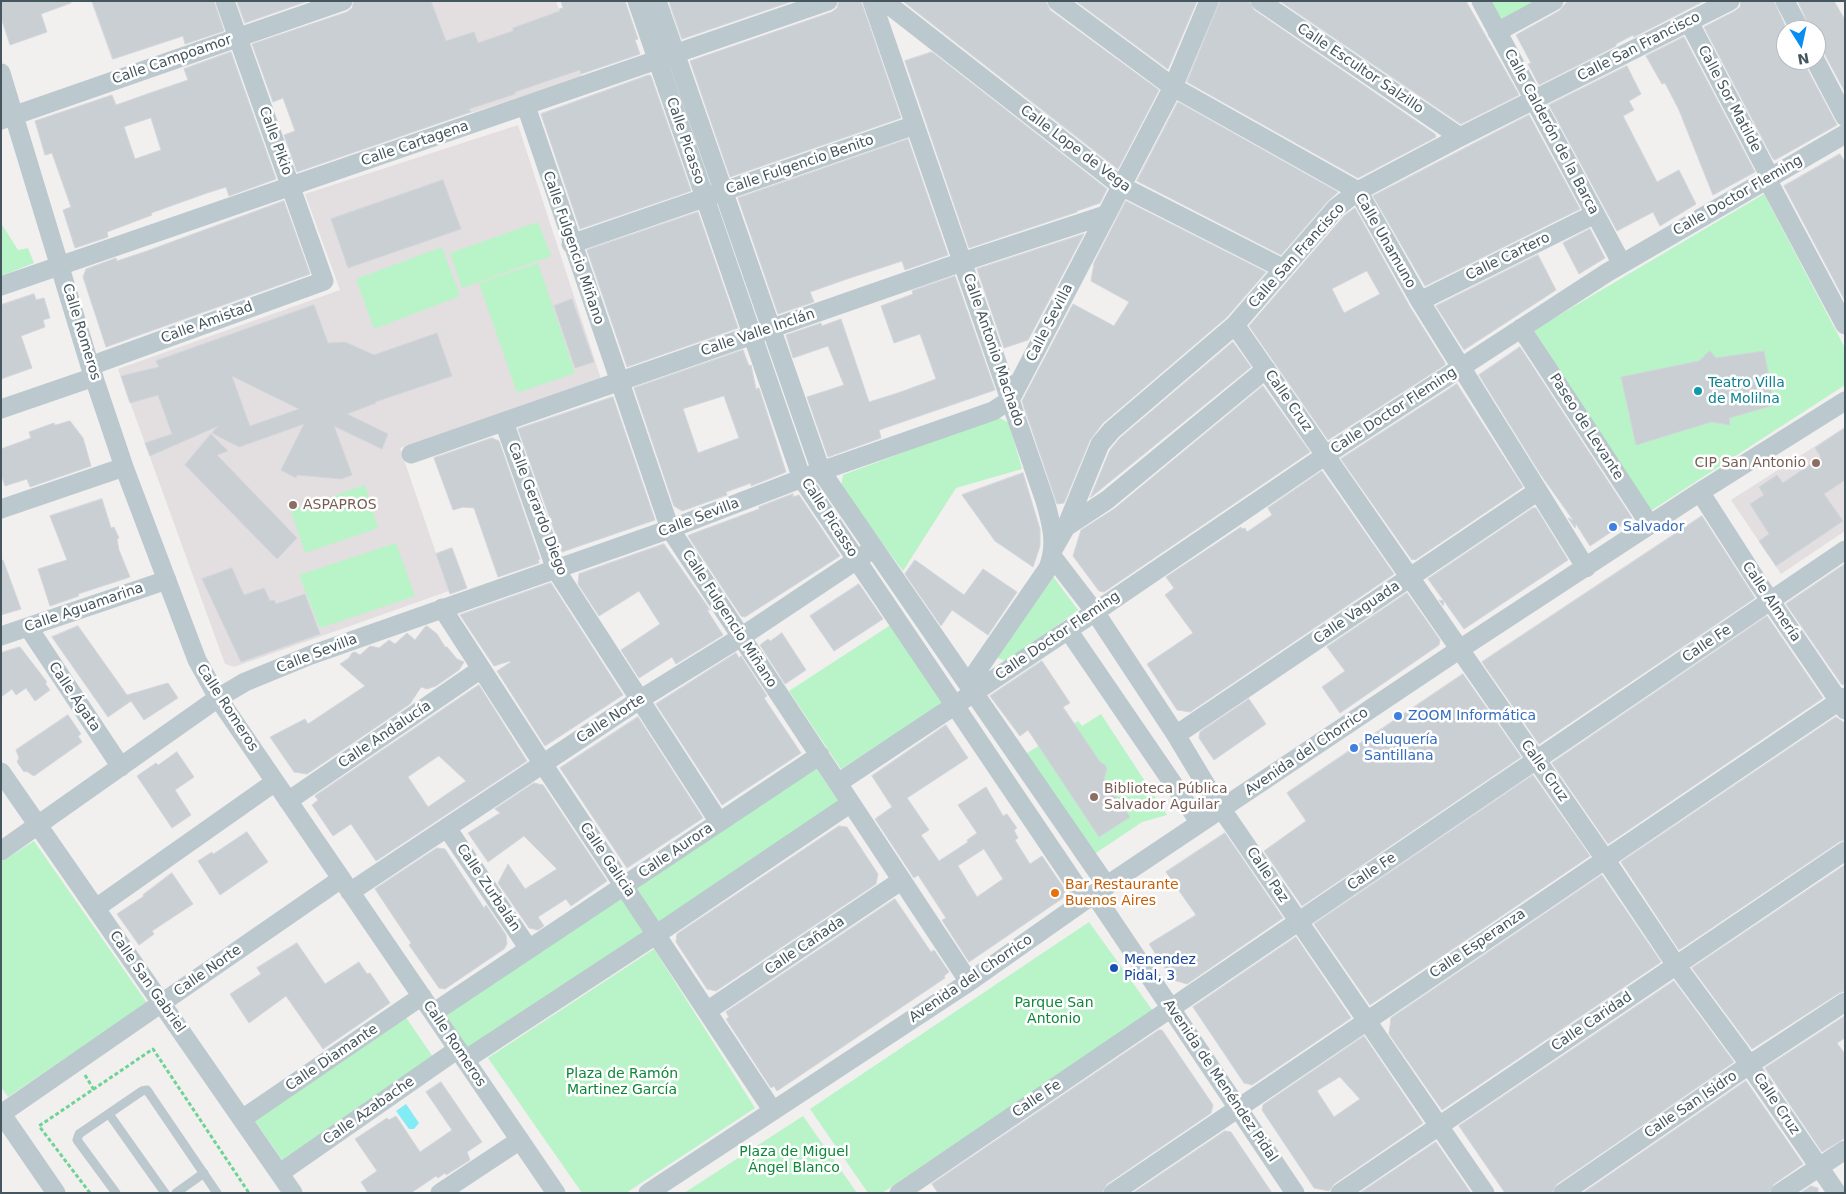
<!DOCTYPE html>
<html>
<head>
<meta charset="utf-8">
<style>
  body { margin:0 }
  #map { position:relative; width:1846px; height:1194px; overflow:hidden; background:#f2efef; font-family:"DejaVu Sans",sans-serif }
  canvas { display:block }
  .frame { position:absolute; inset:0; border:2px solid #45565e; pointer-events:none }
  .north { position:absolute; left:1776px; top:20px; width:50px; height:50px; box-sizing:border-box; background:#fff; border:1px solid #b5bbbf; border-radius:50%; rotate:170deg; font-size:14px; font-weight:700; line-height:20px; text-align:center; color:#45565e }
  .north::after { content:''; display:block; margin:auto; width:18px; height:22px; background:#088df2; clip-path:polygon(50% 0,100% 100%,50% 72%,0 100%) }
</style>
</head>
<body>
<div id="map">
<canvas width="1846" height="1194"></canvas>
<div class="frame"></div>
<div class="north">N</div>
</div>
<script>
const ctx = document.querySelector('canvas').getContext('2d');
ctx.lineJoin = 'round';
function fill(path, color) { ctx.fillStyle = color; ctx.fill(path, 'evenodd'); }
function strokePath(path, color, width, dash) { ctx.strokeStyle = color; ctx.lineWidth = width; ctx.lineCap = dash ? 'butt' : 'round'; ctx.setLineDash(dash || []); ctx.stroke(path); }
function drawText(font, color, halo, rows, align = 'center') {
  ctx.font = font + ' "DejaVu Sans",sans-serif'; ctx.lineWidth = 5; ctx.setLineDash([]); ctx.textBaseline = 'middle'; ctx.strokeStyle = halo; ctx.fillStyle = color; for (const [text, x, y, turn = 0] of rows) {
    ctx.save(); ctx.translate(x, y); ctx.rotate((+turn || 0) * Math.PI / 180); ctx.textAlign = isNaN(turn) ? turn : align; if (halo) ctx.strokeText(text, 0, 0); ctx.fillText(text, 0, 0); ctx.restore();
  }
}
const education = new Path2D(`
  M431,1H556L582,77L471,113Z
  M518,125L601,379L400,448L449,591L234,667L225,664L118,369L340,290L305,194Z
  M1845,427V531L1781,574L1731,500Z`);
const green = new Path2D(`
  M1487,1H1537L1498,22Z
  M1764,194L1845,348V385L1649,512L1534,330Z
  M538,222L551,256L462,288L450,253Z
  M1,223L18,250L28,248L34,263L1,276Z
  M442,247L460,296L374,329L356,279Z
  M538,263L575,373L517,393L479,283Z
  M998,417L1009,423L1022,469L956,488L903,571L841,487L843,475Z
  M365,485L378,528L305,553L291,511Z
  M396,543L415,596L320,628L299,575Z
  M1052,575L1078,610L1008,662L998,658L999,647Z
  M892,624L944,703L841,769L789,691Z
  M1101,714L1167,815L1142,822L1093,855L1024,755L1078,721L1082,726Z
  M815,766L840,804L657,925L632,887Z
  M34,841L147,1003L8,1097L1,1087V862Z
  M621,898L645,932L468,1050L443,1013Z
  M1089,922L1153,1011L882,1193H868L810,1109Z
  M654,949L755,1108L626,1193H582L488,1058Z
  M403,1013L433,1057L283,1161L252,1117Z
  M803,1116L857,1193H684Z`);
const water = new Path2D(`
  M406,1104L419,1123L414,1129H409L396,1111Z`);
const building = new Path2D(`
  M1,1H71V3L41,14L47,32L10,45L1,17Z
  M92,1H214L224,31L185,44L183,36L113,59Z
  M237,1H308L245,23Z
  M354,1H431L446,41L474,32L478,43L513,31V28L560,11L559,9L563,8L561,1H625L638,39L635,40L640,54L581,74L580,70L547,81L515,92V94L469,109L471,112L297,172L284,135L295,131L283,98L273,102L252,44L347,12L352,8Z
  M669,1H793L682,39Z
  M839,1H861L901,118L730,177L690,61L832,12L837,8Z
  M903,1H1046L1050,10L1159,90L1118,169Z
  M1076,1H1197L1168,69Z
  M1220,1H1249L1254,10L1435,134L1436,137L1358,178L1187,82Z
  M1280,1H1466L1519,95L1461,124Z
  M1569,1H1704L1634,37L1633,35L1616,44V46L1539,85L1528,64L1531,63L1516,35L1559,11L1565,4Z
  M1741,1H1774L1787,30H1786V60H1804L1805,65L1837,125L1775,160L1773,159L1704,27L1735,11L1740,7Z
  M1798,1H1834L1845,20V92L1816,38V30H1811Z
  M1684,37L1755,172L1713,195L1679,110L1665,83L1662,84L1646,56Z
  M231,52L276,179L229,196L226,187L207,193L151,213L152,215L107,232L108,237L75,248L63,210L71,207L52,153L45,155L35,121L112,95L116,105L153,92L188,80L184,69ZM151,118L161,150L135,159L124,127Z
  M932,52L1107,189L1100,203L1077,211V212L969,248L905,61Z
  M1627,66L1641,94L1629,101L1634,110L1623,116L1657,182L1679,170L1696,204L1660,226L1653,212L1617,231L1549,105Z
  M649,75L651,76L691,191L580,229L541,114Z
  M1178,102L1338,192L1328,201L1281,255L1137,181Z
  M1529,115L1580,209L1425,286L1373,196Z
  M908,139L948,255L905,270L902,261L847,279L810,292L814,302L778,314L738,198Z
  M1840,154L1845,162V301L1784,186Z
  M443,180L461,229L348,268L331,219Z
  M284,201L310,274L106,347L83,277L86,269L116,258L117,261L147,251Z
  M1126,201L1266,272L1227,317L1103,423L1090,440L1064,503L1057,504L1022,401L1073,304L1114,326L1129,302L1091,281L1094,263Z
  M1355,208L1410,307L1445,363V365L1328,440L1249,326L1344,216ZM1367,271L1380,294L1344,313L1332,289Z
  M698,212L738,328L627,367L587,250Z
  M1590,229L1605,258L1579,274L1563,243Z
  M1084,234L1028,340L1004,348L977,269Z
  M1538,255L1556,290L1464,350L1436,306Z
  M955,276L995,390L879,430L881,438L828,457L807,397L844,385L828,346L793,358L786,335L821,323L822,326L841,319L869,402L898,393L936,379L920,334L894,343L881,306L913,294L912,291Z
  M34,294L36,300L44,298L50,318L43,320L45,327L21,336L32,368L1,379V305Z
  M572,299L594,362L575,368L554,306Z
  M314,305L328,343L345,342L374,355L437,333L452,376L375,402L376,403L347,414L388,434L382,449L334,426L352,475L341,479L297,475L296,478L281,470L304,424L239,447L212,433L218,426L150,456L145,443L172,434L158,395L130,403L121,376L159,367L156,361ZM232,376L299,409L250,426Z
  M1233,342L1251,367L1090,498L1110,450L1120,438Z
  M1520,347L1632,518L1590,546L1576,524L1575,528L1568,518L1573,520L1541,475L1479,375Z
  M743,350L749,366L751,365L756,389L759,388L786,472L751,486V483L726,492L727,495L682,511L674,506L634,388ZM724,396L739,438L698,453L683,409Z
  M1710,351L1716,358L1764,351L1774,405L1729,418L1730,425L1711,422L1636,445L1621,377L1699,361Z
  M1457,384L1523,487L1415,560L1414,559L1412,560L1341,459Z
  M1263,386L1310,452L1104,592L1099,591L1073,556L1081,530L1114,509Z
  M613,397L655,520L562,552L518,429Z
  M70,421L83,438L91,466L30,487L27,479L5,486L1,474V449L31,438L29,432L54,423L55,425Z
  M1845,428V480L1824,494L1843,521L1776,566L1759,541L1769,534L1750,504L1764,495L1759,487L1777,475L1783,483L1821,457L1815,448Z
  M211,434L228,451L217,455L297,538L277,559L185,465Z
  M492,438L499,441L540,559L538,560L539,563L498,577L474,508L463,507L453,510L434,458Z
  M1322,471L1394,574L1190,712L1177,710L1147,664L1193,633L1165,595L1174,588L1166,577L1241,527L1242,529L1245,528L1247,532L1272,515L1268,508Z
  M1023,473L1040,529V546L1033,567L995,541L962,495Z
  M793,494V497L799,495L840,556L745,617L741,616L688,536L689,535L759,509V507Z
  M102,499L111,528L114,527L119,538L117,539L119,550L130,577L78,594L79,596L50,606L38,569L67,560L50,516Z
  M1533,508H1536L1568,560L1464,629L1444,601L1443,606L1439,600L1444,601L1428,579Z
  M1702,516L1755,598L1539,744L1482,662Z
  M664,544L710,610H707L723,635L676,664L672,657L639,678L621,650L660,624L639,591L599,616L578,584L579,574Z
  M452,548L467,588L450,594L436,554Z
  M1,560H3L21,609L1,615Z
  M915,560L964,595L983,569L1017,592L988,635L952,610L941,626L905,574Z
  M1845,564V684L1842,685L1786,604Z
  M232,568L244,595L264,588L270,601L274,600L276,604L305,594L320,634L241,662L202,579Z
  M551,583L623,695L545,746L497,671L511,662L510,661L494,666L460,615Z
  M859,584L883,619L834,651L810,616Z
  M1407,593L1440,640L1439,645L1340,713L1322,687L1345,671L1327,647Z
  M1767,616L1823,698L1608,844L1552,763Z
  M78,626L127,695L168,683L178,698L144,720L131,701L108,717L52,637Z
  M427,626L437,634L445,647H447L457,659L464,662L459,670L436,686L427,689L421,687L410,704L307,774L294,772L270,737L305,719L308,724L365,686L340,664L349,658L352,653L355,652L360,655L370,646L379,648L389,640L395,644L407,633L415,640L425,627Z
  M782,633L806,670L785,684L760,645L768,639L770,641Z
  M20,647L47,682L45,683L50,690L35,701L26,688L16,695L12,689L1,697V653Z
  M736,653L739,658L741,656L767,696L764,698L801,753L722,805L656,704Z
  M1042,661L1070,703L1063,707L1100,762L1105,765L1107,769L1104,779L1130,817L1099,837L1028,730L1020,736L990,696Z
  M1463,674L1521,757L1302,906L1264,851L1306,821L1287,793Z
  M479,685L527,761L376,861L351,824L333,836L312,805L318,800L315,796ZM439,756L466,781L428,807L408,777Z
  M1249,699L1266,724L1214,760L1199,738L1200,732Z
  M68,715L81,734L78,736L82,742L34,776L26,771L24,772L17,762L19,758L16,750Z
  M638,717L703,818L627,868L560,768Z
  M1836,717L1845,723V840L1839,842L1679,950L1621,862Z
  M946,725L968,758L907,798L929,830L921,835L939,861L968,842L967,840L977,833L958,805L986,787L1003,816L1007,814L1017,828L1014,830L1018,838L1015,840L1030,864L1042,856L1065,890L1063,898L969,962L942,920L946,918L918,875L914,878L875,819L892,807L872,776ZM984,849L1003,879L977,897L958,866Z
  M177,752L194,777L175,790L191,815L172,828L137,776L156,763L158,765Z
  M1533,775L1590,856L1370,1005L1314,924Z
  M534,783L543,785L607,881L571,906L566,899L538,917L544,926L538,930L529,928L498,883L508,864L525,889L557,869L524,836L488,862L468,833L500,813L495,809Z
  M839,826L847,827L878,874L876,884L716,991L707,989L676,942L677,934Z
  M247,832L268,862L220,895L198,861L212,852L213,854Z
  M1225,833L1283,918L1187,984L1173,980L1149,944L1196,915L1166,872Z
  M437,848L445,849L484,908L486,905L506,935L507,944L504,949L445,989L439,988L409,945L411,943L375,889Z
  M1845,865V991L1839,993L1752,1049L1692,968Z
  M172,873L193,904L152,931L154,934L139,945L117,914L144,896L143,895Z
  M1602,875L1661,962L1442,1110L1389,1034L1391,1018Z
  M895,899L931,952L934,950L949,972L944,976L945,978L777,1091L774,1086L771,1088L726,1019L729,1017L726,1012Z
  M1296,937L1351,1018L1252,1085L1244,1083L1193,1007Z
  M297,943L325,984L359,962L367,974L370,973L390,1003L323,1049L286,996L249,1023L230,994L261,974L257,968Z
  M1674,981L1734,1062L1557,1184L1552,1193H1505L1459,1126Z
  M1845,1016V1038L1837,1043L1845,1054V1138L1822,1152L1765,1068Z
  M1159,1030H1162L1213,1105L1211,1113L1107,1184L1102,1193H938L932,1184Z
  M1364,1036L1423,1123L1334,1184L1329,1191L1314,1188L1262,1110L1263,1105ZM1340,1077L1360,1099L1334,1117L1317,1091Z
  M1746,1081L1803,1164L1774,1184L1769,1193H1583Z
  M441,1082L482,1142L467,1152L470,1160L446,1175L445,1173L438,1178L436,1176L411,1193H368L361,1182L377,1171L355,1139L387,1118L389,1120L396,1116L420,1152L452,1130L426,1092Z
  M1225,1131L1231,1132L1272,1193H1133Z
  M1436,1142L1471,1193H1360Z
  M1811,1186L1818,1188V1193H1801Z`);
const path = new Path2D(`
  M85,1075L94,1090
  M90,1193L39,1126L153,1049L249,1193`);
const lane = new Path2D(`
  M109,1114L165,1193
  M116,1193L77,1140L79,1134L142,1091L147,1090L217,1193
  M176,1193L204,1173`);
const street = new Path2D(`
  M637,1L802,479L1086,900
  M657,1L821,471L1107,886
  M872,1L1045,501C1052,525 1057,545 1048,568L968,684
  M884,1L1121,186L1284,269
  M1057,1L1173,87L1358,191L1420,301L1586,568
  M1260,1L1460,137
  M1481,1L1622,264
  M1785,1L1800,30
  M1689,22L1770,177
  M1497,32L1554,1
  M1815,60L1845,117
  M1,73L90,366L124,467L197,660L218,698L556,1193
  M526,106L670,529L969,982
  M1,120L343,1
  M1767,179L1845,325
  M571,244L915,125
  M1,286L828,1
  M1420,301L1595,214
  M1235,325L1605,859L1676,965L1741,1053L1837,1193
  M1521,328L1650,525
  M90,366L324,281L225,1
  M1,409L94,377
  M504,422L556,570L719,822
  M411,454L962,262L1105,215
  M1700,492L1759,584L1845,710
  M1,509L124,467
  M1066,527L1107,500L1266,369
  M1054,548L1066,527L1100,444L1112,430L1235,325L1336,208L1358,191L1460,137L1730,1
  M1052,556L1095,612L1176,735L1212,795L1485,1193
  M442,608L543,764L773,1111
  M28,627L121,767
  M1068,630L1200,823
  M1,636L167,580
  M1176,735L1538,491
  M1,772L293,1193
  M838,783L1095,612L1326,455L1608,272L1845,134
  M288,801L481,669
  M447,828L529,949
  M1,851L218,698L245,682L311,655L670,529L821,471L993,411L1010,400L1173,87L1209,1
  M350,892L639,700L741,637L867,553
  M1094,894L1295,1193
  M96,908L275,782
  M707,1011L902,880
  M433,1013L820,755
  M465,1060L657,934L851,803
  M1,1113L56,1193
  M1,1114L341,879
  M242,1119L422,996
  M280,1173L458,1049
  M440,1193L520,1140
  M648,1193L969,982L1094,894L1460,649L1700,492L1845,401
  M899,1193L1845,550
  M1113,1193L1845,697
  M1340,1193L1845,851
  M1563,1193L1749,1065L1845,1002
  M1780,1193L1845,1150`);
const markers = [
  [1698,391,5,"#0f9aa8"],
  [1816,463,5,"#8d6e63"],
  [293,505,5,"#8d6e63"],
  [1613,527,5,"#3f7fe0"],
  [1398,716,5,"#3f7fe0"],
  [1354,748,5,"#3f7fe0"],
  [1094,797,5,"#8d6e63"],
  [1055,893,5,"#e8710a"],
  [1114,968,5,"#1a4fb4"]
];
const streetNames = [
  ["Calle San Francisco",1639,47,-27],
  ["Calle Campoamor",172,60,-19],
  ["Calle Escultor Salzillo",1360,69,34],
  ["Calle Sor Matilde",1729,99,62],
  ["Calle Calderón de la Barca",1551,132,62],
  ["Calle Pikio",275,141,70],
  ["Calle Picasso",685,141,71],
  ["Calle Cartagena",415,144,-19],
  ["Calle Lope de Vega",1075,149,37],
  ["Calle Fulgencio Benito",800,165,-19],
  ["Calle Doctor Fleming",1738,196,-30],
  ["Calle Unamuno",1385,241,60],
  ["Calle Fulgencio Miñano",573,248,71],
  ["Calle San Francisco",1297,256,-48],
  ["Calle Cartero",1508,257,-26],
  ["Calle Amistad",207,323,-20],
  ["Calle Sevilla",1050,323,-63],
  ["Calle Romeros",81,332,73],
  ["Calle Valle Inclán",758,333,-19],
  ["Calle Antonio Machado",993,350,71],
  ["Calle Cruz",1288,401,55],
  ["Calle Doctor Fleming",1394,411,-33],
  ["Paseo de Levante",1586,427,57],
  ["Calle Gerardo Diego",537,509,69],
  ["Calle Sevilla",699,518,-21],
  ["Calle Picasso",829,518,57],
  ["Calle Almería",1771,602,56],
  ["Calle Aguamarina",84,608,-19],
  ["Calle Vaguada",1357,613,-34],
  ["Calle Fulgencio Miñano",729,619,57],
  ["Calle Doctor Fleming",1058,636,-34],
  ["Calle Fe",1707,644,-34],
  ["Calle Sevilla",317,654,-21],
  ["Calle Ágata",74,697,56],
  ["Calle Romeros",227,708,57],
  ["Calle Norte",611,719,-33],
  ["Calle Andalucía",385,735,-34],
  ["Avenida del Chorrico",1307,752,-34],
  ["Calle Cruz",1544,771,55],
  ["Calle Aurora",676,851,-34],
  ["Calle Galicia",607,860,56],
  ["Calle Fe",1372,872,-34],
  ["Calle Paz",1267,875,56],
  ["Calle Zurbalán",488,888,56],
  ["Calle Esperanza",1478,944,-34],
  ["Calle Cañada",805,946,-34],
  ["Calle Norte",208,971,-35],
  ["Avenida del Chorrico",971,979,-34],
  ["Calle San Gabriel",147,982,55],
  ["Calle Caridad",1592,1022,-34],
  ["Calle Romeros",454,1044,56],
  ["Calle Diamante",332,1058,-34],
  ["Avenida de Menéndez Pidal",1220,1081,56],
  ["Calle Fe",1037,1099,-34],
  ["Calle Cruz",1776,1104,56],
  ["Calle San Isidro",1691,1105,-34],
  ["Calle Azabache",369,1111,-35]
];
const cultureNames = [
  ["Teatro Villa",1708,383],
  ["de Molilna",1708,399]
];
const educationNames = [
  ["CIP San Antonio",1806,463,"right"],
  ["ASPAPROS",303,505],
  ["Biblioteca Pública",1104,789],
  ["Salvador Aguilar",1104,805]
];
const shopNames = [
  ["Salvador",1623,527],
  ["ZOOM Informática",1408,716],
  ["Peluquería",1364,740],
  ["Santillana",1364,756]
];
const foodNames = [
  ["Bar Restaurante",1065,885],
  ["Buenos Aires",1065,901]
];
const transitNames = [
  ["Menendez",1124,960],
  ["Pidal, 3",1124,976]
];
const parkNames = [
  ["Parque San",1054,1003],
  ["Antonio",1054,1019],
  ["Plaza de Ramón",622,1074],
  ["Martinez García",622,1090],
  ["Plaza de Miguel",794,1152],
  ["Ángel Blanco",794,1168]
];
fill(education, '#e3dfe1');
fill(green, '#b9f3c8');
fill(water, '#82ecf4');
fill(building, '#cacfd4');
strokePath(building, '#d2d6db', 1);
strokePath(path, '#6ed494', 3, [4, 2.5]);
strokePath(lane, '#bbc9cf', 9);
strokePath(street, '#bbc9cf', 19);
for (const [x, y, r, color] of markers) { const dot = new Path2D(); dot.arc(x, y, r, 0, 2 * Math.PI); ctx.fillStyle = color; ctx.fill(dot); strokePath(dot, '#fff', 2); }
drawText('14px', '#45565e', '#fff', streetNames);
drawText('14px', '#0d838f', '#fff', cultureNames, 'left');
drawText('14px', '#785e54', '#fff', educationNames, 'left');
drawText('14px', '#366cbe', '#fff', shopNames, 'left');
drawText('14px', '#c56008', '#fff', foodNames, 'left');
drawText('14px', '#164399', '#fff', transitNames, 'left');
drawText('14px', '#0e873a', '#fff', parkNames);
</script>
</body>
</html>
